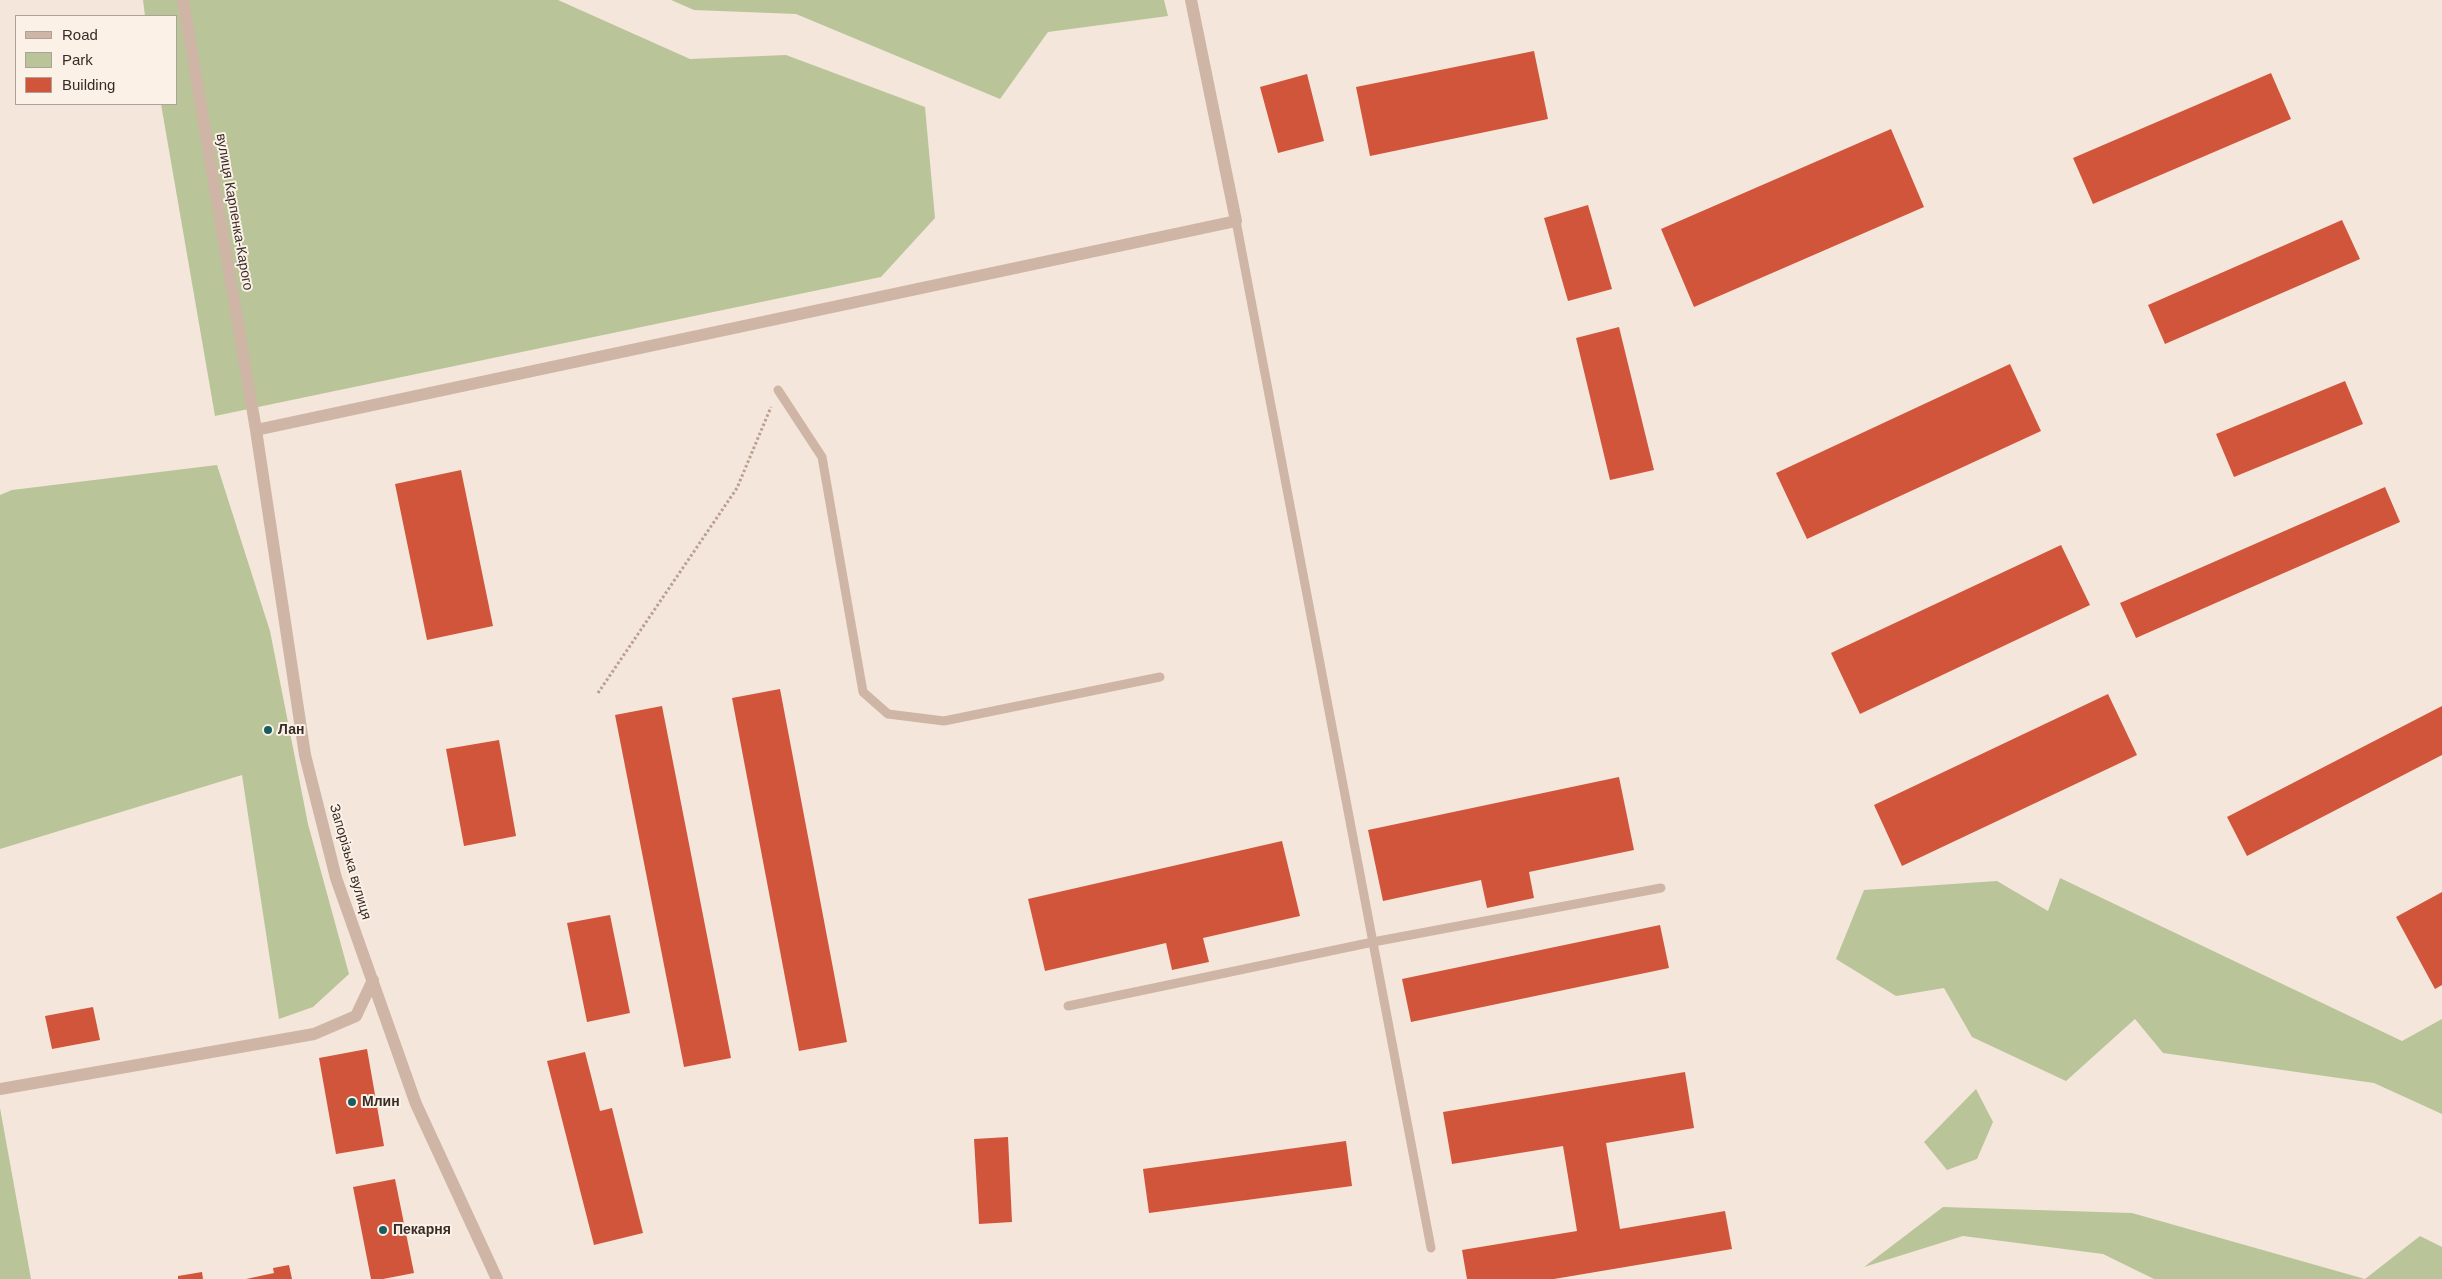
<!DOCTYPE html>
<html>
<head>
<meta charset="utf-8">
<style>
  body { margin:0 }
  #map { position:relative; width:2442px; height:1279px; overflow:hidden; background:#f4e6da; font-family:Arial,sans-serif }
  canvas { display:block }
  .legend { position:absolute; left:15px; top:15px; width:162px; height:90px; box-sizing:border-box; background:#fbf1e7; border:1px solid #ada29a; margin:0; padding:6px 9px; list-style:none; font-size:15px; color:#392b27 }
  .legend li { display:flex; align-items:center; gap:10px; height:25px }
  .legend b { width:25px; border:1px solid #ada29a }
</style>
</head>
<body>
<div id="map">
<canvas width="2442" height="1279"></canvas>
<ul class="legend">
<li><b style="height:6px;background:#ceb5a5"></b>Road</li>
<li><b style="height:14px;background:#b9c599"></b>Park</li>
<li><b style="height:14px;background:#d1553b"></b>Building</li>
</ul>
</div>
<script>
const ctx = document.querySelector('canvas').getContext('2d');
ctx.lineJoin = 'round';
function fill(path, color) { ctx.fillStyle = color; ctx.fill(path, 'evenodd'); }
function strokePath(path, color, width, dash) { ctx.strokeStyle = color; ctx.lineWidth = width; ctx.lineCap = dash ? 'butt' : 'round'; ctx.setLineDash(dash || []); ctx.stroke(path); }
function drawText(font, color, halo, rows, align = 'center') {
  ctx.font = font + ' Arial,sans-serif'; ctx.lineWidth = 4; ctx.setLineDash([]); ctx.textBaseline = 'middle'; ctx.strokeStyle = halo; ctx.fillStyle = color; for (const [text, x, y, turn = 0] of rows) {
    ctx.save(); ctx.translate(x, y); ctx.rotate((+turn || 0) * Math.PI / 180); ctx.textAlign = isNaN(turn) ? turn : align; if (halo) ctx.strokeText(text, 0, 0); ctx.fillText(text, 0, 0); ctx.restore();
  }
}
const green = new Path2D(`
  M143,0H558L690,59L786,55L925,107L935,218L881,277L215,416L161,104H176V16H145Z
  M671,0H1164L1168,16L1048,32L1000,99L796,14L694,10Z
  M217,465L270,631L308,824L349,974L313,1007L279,1019L242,775L0,849V495L12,490Z
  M2060,878L2402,1041L2442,1019V1114L2374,1083L2163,1053L2135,1019L2066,1081L1972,1037L1944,988L1896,996L1836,959L1864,890L1997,881L2048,911Z
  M1976,1089L1993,1122L1977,1159L1947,1170L1924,1142Z
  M0,1108L31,1279H0Z
  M1943,1207L2132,1213L2365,1279L2420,1236L2442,1247V1279H2154L2103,1254L1963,1236L1864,1267Z`);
const building = new Path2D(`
  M1534,51L1548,119L1370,156L1356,87Z
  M2271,73L2291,119L2093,204L2073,158Z
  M1307,74L1324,141L1278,153L1260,87Z
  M1891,129L1924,207L1694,307L1661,229Z
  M1588,205L1612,289L1568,301L1544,218Z
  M2342,220L2360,259L2165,344L2148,305Z
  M1619,327L1654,470L1610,480L1576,338Z
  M2010,364L2041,431L1807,539L1776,473Z
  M2345,381L2363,424L2234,477L2216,434Z
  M461,470L493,626L427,640L395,484Z
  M2385,487L2400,522L2136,638L2120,603Z
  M2061,545L2090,605L1860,714L1831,653Z
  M780,689L847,1042L799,1051L732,698Z
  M2108,694L2137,755L1902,866L1874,805Z
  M662,706L731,1058L684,1067L615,715Z
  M2442,706V755L2247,856L2227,817Z
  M499,740L516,836L464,846L446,749Z
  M1619,777L1634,850L1529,872L1534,898L1487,908L1481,880L1383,901L1368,830Z
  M1282,841L1300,916L1203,938L1209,962L1172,970L1166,943L1045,971L1028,899Z
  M2442,892V985L2435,989L2396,917Z
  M610,915L630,1013L587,1022L567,923Z
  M1660,925L1669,968L1411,1022L1402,979Z
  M93,1007L100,1040L52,1049L45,1016Z
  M367,1049L384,1146L336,1154L319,1058Z
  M585,1052L600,1111L612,1108L643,1233L594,1245L547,1061Z
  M1685,1072L1694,1128L1606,1143L1620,1229L1725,1211L1732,1249L1554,1279H1467L1462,1250L1577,1231L1563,1146L1452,1164L1443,1112Z
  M1008,1137L1012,1222L979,1224L974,1139Z
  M1346,1141L1352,1186L1149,1213L1143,1169Z
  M395,1179L414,1273L383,1279H371L353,1187Z
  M289,1265L292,1279H246L274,1273L273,1268Z
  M202,1272L203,1279H178V1276Z`);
const path = new Path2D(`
  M598,693L737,488L771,407`);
const service = new Path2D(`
  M1236,221L1431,1248
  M778,390L822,457L863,692L888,714L944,721L1160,677
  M1068,1006L1373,942L1661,888`);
const minor = new Path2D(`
  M183,0L256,430L305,755L336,878L416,1104L497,1279
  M256,430L1236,221L1191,0
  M0,1089L314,1034L356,1016L373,980`);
const markers = [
  [268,730,5,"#185e5e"],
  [352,1102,5,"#185e5e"],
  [383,1230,5,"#185e5e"]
];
const streetNames = [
  ["вулиця Карпенка-Карого",234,212,80],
  ["Запорізька вулиця",350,862,74]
];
const poiNames = [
  ["Лан",278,730],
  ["Млин",362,1102],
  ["Пекарня",393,1230]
];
fill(green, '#b9c599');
fill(building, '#d1553b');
strokePath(path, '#ba9f8f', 3, [2.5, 2.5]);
strokePath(service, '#ceb5a5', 9);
strokePath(minor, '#ceb5a5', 12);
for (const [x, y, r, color] of markers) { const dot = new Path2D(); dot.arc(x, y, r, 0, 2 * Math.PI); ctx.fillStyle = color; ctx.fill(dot); strokePath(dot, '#fbf1e7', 2); }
drawText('14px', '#392b27', '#fbf1e7', streetNames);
drawText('bold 14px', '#392b27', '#fbf1e7', poiNames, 'left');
</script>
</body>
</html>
